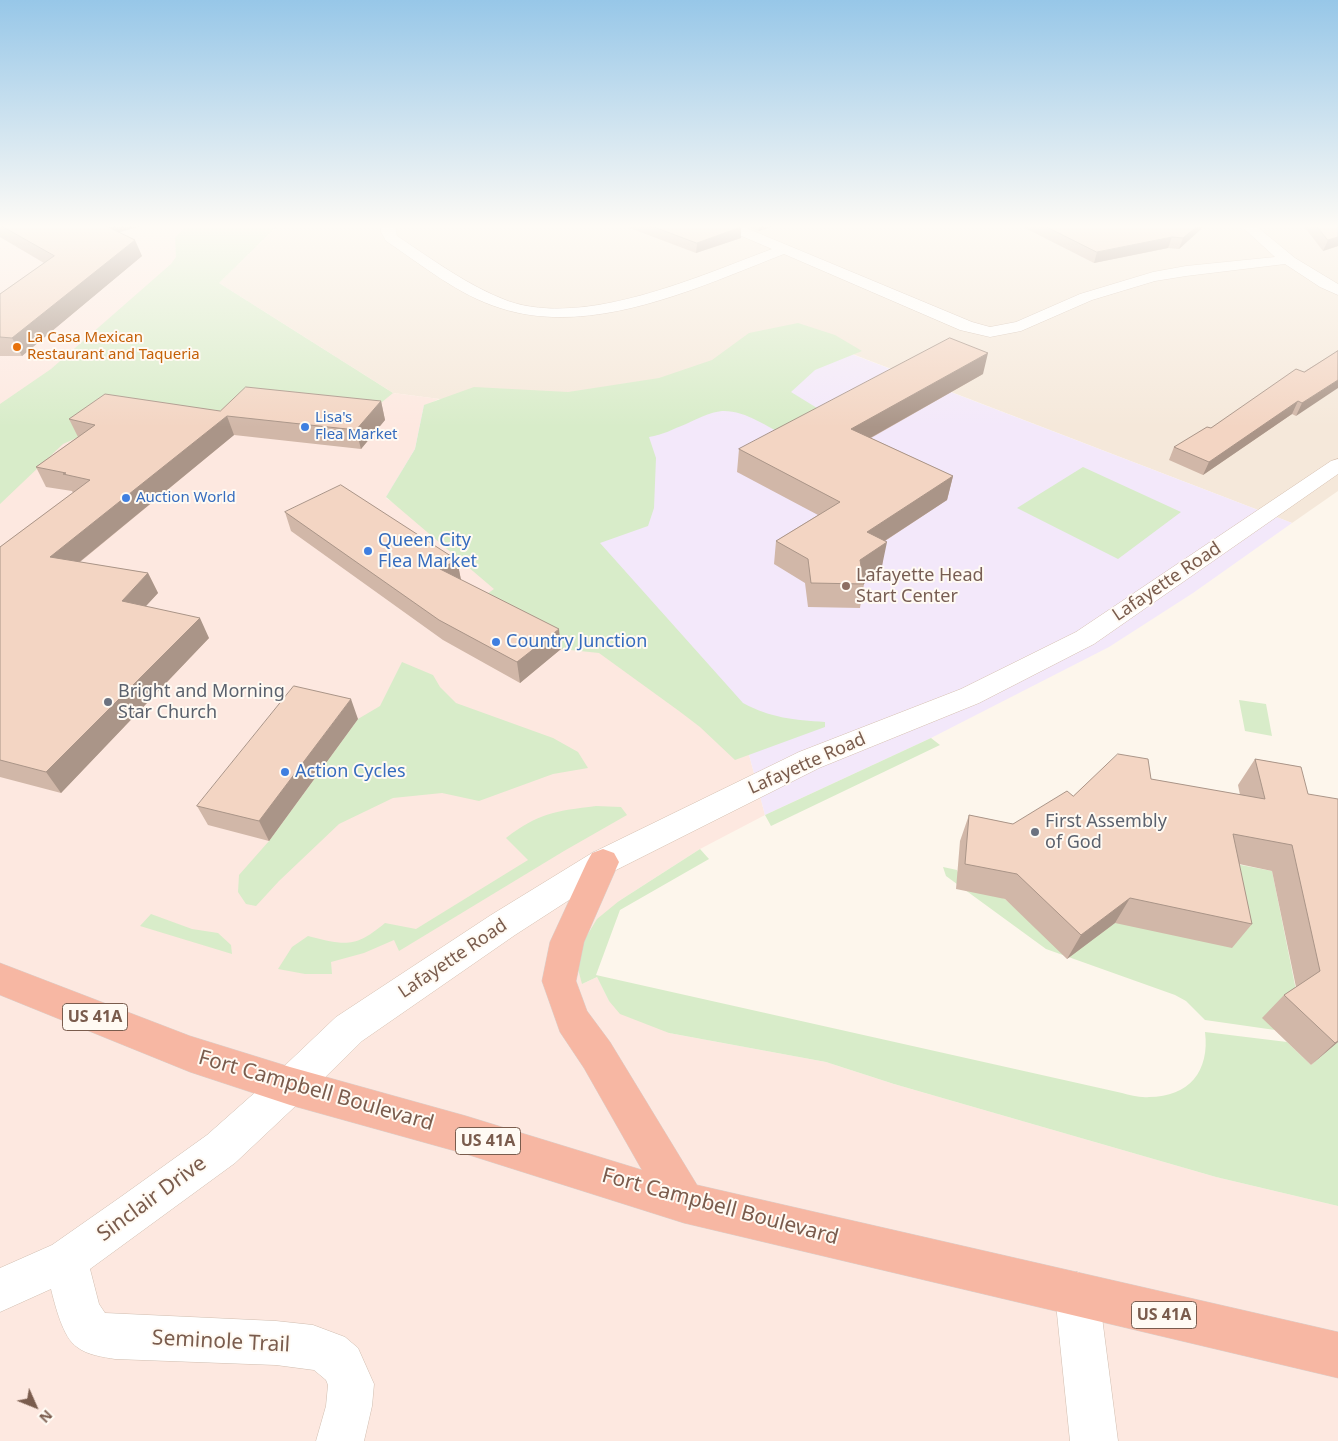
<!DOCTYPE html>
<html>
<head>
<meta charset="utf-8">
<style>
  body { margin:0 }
  #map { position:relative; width:1338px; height:1441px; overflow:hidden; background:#fdf6ec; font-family:"Noto Sans",sans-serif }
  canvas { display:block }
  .north { position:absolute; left:10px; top:1381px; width:50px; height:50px; -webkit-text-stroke:4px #fffaf3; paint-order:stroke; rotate:134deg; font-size:14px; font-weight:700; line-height:20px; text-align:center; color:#7a5c4d }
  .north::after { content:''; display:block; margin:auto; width:18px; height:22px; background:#7a5c4d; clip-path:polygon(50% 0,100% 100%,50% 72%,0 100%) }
</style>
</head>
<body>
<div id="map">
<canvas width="1338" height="1441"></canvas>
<div class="north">N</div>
</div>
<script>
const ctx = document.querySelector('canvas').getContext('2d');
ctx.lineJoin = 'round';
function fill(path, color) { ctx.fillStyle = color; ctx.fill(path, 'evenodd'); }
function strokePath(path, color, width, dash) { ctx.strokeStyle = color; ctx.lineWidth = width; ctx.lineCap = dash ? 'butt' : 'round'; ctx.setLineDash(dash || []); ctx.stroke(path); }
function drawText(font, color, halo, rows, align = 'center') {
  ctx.font = font + ' "Noto Sans",sans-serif'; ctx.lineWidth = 4; ctx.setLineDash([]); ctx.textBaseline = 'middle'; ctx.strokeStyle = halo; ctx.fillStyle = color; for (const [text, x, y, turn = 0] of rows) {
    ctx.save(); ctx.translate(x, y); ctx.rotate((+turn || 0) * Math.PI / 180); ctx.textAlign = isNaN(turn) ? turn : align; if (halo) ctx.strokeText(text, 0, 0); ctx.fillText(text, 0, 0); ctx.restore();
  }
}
const residential = new Path2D(`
  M278,225H1338V491L1292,523L842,350L755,397L439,399L393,393L219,283Z`);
const commercial = new Path2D(`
  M0,225H278L219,283L393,393L439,399L424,406L415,449L386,498L743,732L765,815L700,849L619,901L582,984L597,977L609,1001L669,1033L826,1062L894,1084L1216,1177L1338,1206V1441H0Z`);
const education = new Path2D(`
  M841,350L1292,523L1193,593L1109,647L931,738L765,815L743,732L386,497L415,449L424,405L534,408Z`);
const green = new Path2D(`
  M187,225H278L219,283L393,393L371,411L246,398L203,440L81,436L63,444L0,504V404L51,369L171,264L176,257L175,238Z
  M798,323L835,335L862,351L815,370L791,392L830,416L787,437C768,427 745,410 722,411C710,412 697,419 686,424C673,429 663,435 649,437L656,458L654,508L648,526L600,543L743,703C771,718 794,720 825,722V727L735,760L700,727L679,711L599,653L561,649L473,604L494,589L386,497L415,449L424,405L474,387L568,392L659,378L712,360L749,333Z
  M1083,467L1181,512L1118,559L1017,508Z
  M402,662L433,675L440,687L456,703L553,738L578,752L588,768L553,774L479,801L442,793L393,798L339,824L279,881L256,906L246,904L238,892L239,875L269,841L358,719L380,706Z
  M1239,700L1266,704L1272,736L1245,731Z
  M931,738L940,745L771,826L765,815Z
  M596,806L621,807L627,815L564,851L399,951L394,940L364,953L331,962L332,974H305L278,969L292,947L308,936C345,945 354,949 385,923L416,929L528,860L506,838C538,813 556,811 596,806Z
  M700,849L709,859L620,910L596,975L1122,1093C1130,1095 1140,1098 1149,1097C1189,1097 1210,1071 1205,1032L1287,1042L1311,1065L1338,1042V1206L1216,1177L894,1084L826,1062L669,1033L620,1014L609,1001L597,977L582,984L578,969L583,942L597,919L619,901Z
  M1215,860L1272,871L1297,995L1275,1030L1205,1020L1186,1001L1175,995L1046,949L946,876L943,867L957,870L962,882L1005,899L1066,954Z
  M151,914L192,929L218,933L231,945L232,954L140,926Z`);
const street = new Path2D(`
  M381,225H395L397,236C432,259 468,286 508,301C585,328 699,276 772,249L723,228L721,225H739L972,322L990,327L1016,322L1080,294L1153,272L1186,266L1275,257L1240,225H1255L1295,258L1338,284V295L1320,287L1285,264L1186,276L1155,281L1092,300L1021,331L990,337L960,330L784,254C699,287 592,338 500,308C458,295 422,265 386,241L381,232Z
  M290,1067L303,1073L309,1086L303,1099L235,1163L90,1269L99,1304L105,1313L276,1321L313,1325L345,1337L358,1348L374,1384L372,1406L364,1441H316L326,1406L328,1385L326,1380L314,1370L276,1365L115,1359C103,1357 87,1355 77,1347C63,1338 55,1305 51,1289L0,1312V1268L52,1245L122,1196L207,1135L277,1073Z
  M1077,1272L1092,1279L1099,1294L1118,1441H1070L1055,1294L1062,1279Z`);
const secondary = new Path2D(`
  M1338,459V474L1094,644L979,703L819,768L614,871L515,935L362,1041L303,1099L290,1105L277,1099L271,1086L277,1073L336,1017L491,915L592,853L799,752L961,689L1076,632L1331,461Z`);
const highway = new Path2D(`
  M603,849L614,853L619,862L584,942L576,981L587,1011L610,1042L697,1185L1338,1332V1378L684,1223L466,1154L290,1105L190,1072L0,995V963L190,1036L290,1067L466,1116L642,1170L584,1068L560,1032L542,981L550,942L587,862L592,853Z`);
const wall = new Path2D(`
  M0,225H145L119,232L142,256L22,356H0V294L44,263L0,237Z
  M626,225H736L741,238L696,253L627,227Z
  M743,225H777L759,231Z
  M1019,225H1203L1200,230L1179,249L1168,248L1094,263Z
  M1303,225H1338V246L1323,251Z
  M1338,351L1296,416L1292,414L1203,475L1169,460L1174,447L1211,428Z
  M983,374L871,438L953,476L947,500L885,541L882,566L863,579L864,584L860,608L808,607L805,583L774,564L776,541L818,515L737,472L739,449Z
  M381,401L385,420L361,449L234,435L80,562L148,573L158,593L146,606L209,638L61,793L0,777V547L73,493L72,491L46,487L36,467L78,437L69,419L220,411Z
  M285,512L457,560L461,580L561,649L520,683L443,640L291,531Z
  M358,719L269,841L208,825L197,806Z
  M1255,759L1301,767L1338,1042L1311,1065L1262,1018L1284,995L1296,987L1272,871L1239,864L1252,924L1232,948L1115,923L1067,959L1005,899L956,889L960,841L969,815L1013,824L1073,796L1151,779L1240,795L1238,785Z`);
const shadedWall = new Path2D(`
  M97,225H145L102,237Z
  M759,225H777L759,231Z
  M1199,225H1203L1200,230L1179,249L1183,238Z
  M741,227V238L696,253L697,243Z
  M1172,237L1168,248L1094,263L1097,252Z
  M1338,237V246L1323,251L1328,240Z
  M135,240L142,256L22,356L12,338Z
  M988,353L983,374L847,451L851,429Z
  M1338,380V388L1296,416L1302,403Z
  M381,401L385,420L361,449L356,430Z
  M1298,401L1292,414L1203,475L1209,462Z
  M227,416L234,435L61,577L50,557Z
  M953,476L947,500L863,555L867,532Z
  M887,542L882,566L855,584L860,560Z
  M457,560L461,580L440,569Z
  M148,573L158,593L132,621L122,601Z
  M200,618L209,638L61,793L46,772Z
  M559,629L561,649L520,683L517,662Z
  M351,699L358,719L269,841L259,821Z
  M1130,898L1115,923L1067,959L1081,935Z
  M1338,1041V1042L1311,1065L1335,1043Z`);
const building = new Path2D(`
  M0,225H104L135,240L12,338L0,337V294L54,256Z
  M649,225H736L741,227L697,243Z
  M1043,225H1199L1183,238L1172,237L1097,252Z
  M1316,225H1338V237L1328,240Z
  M950,338L988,353L851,429L953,476L867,532L887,542L860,560L864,584L811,583L808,559L776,541L840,502L739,449Z
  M1338,351V380L1302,403L1298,401L1209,462L1174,447L1207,427L1211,428L1296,369L1304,372Z
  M246,387L381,401L356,430L227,416L50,557L148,573L122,601L200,618L46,772L0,760V547L90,480L63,474L66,473L36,467L95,425L69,419L105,394L220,411Z
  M341,485L457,560L440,569L559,629L517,662L439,620L285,512Z
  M294,686L351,699L259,821L197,806Z
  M1118,754L1148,759L1151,779L1265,799L1255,759L1301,767L1308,794L1338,799V1041L1335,1043L1284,995L1320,971L1292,845L1233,834L1252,924L1130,898L1081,935L1017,874L965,864L969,815L1013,824L1067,791L1073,796Z`);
const markers = [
  [17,347,5,"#e8710a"],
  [305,427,5,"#3f7fe0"],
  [126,498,5,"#3f7fe0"],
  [368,551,5,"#3f7fe0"],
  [846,586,5,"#8d6e63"],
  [496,642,5,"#3f7fe0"],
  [108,702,5,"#6b7280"],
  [285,772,5,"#3f7fe0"],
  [1035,832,5,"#6b7280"]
];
const farFoodnames = [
  ["La Casa Mexican",27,338],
  ["Restaurant and Taqueria",27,355]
];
const farShopnames = [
  ["Lisa's",315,418],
  ["Flea Market",315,435],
  ["Auction World",136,498]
];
const shields = [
  [95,1017,65],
  [488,1141,65],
  [1164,1315,65]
];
const shieldNames = [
  ["US 41A",95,1017],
  ["US 41A",488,1141],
  ["US 41A",1164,1315]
];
const shopNames = [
  ["Queen City",378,541],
  ["Flea Market",378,562],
  ["Country Junction",506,642],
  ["Action Cycles",295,772]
];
const educationNames = [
  ["Lafayette Head",856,576],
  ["Start Center",856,597]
];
const streetNames = [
  ["Lafayette Road",1167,582,-34],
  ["Lafayette Road",807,764,-24],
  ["Lafayette Road",453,959,-34]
];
const worshipNames = [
  ["Bright and Morning",118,692],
  ["Star Church",118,713],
  ["First Assembly",1045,822],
  ["of God",1045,843]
];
const nearStreetnames = [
  ["Fort Campbell Boulevard",316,1091,16],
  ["Sinclair Drive",152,1199,-36],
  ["Fort Campbell Boulevard",720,1207,15],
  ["Seminole Trail",221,1342,3]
];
fill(residential, '#f5e8da');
fill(commercial, '#fde8e0');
fill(education, '#f3e8fa');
fill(green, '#d8ecc9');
strokePath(street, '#d1beb0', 1);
strokePath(secondary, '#d6c0b0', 1);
strokePath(highway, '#dad1cd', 1);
fill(street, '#fff');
fill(secondary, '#fff');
fill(highway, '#f7b7a3');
fill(wall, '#d1b7a8');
fill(shadedWall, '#aa9588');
fill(building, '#f3d5c3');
strokePath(building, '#aa9588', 1);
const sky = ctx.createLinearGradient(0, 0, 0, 427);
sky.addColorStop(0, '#97c7e8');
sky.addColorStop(0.53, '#fefbf6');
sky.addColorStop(1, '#fefbf600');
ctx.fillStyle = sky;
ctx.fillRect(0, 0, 1338, 427);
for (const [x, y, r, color] of markers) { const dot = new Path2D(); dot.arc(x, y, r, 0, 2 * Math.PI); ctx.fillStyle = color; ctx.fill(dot); strokePath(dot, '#fffaf3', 2); }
drawText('15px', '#c56008', '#fffaf3', farFoodnames, 'left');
drawText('15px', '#366cbe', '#fffaf3', farShopnames, 'left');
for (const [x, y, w] of shields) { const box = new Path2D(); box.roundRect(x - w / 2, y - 13.5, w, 27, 4); ctx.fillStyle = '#fffaf3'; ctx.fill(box); strokePath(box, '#7a5c4d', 1); }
drawText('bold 16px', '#7a5c4d', null, shieldNames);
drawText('18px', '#366cbe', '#fffaf3', shopNames, 'left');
drawText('18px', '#785e54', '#fffaf3', educationNames, 'left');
drawText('18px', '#7a5c4d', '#fffaf3', streetNames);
drawText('18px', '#5b616d', '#fffaf3', worshipNames, 'left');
drawText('21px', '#7a5c4d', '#fffaf3', nearStreetnames);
</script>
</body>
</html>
